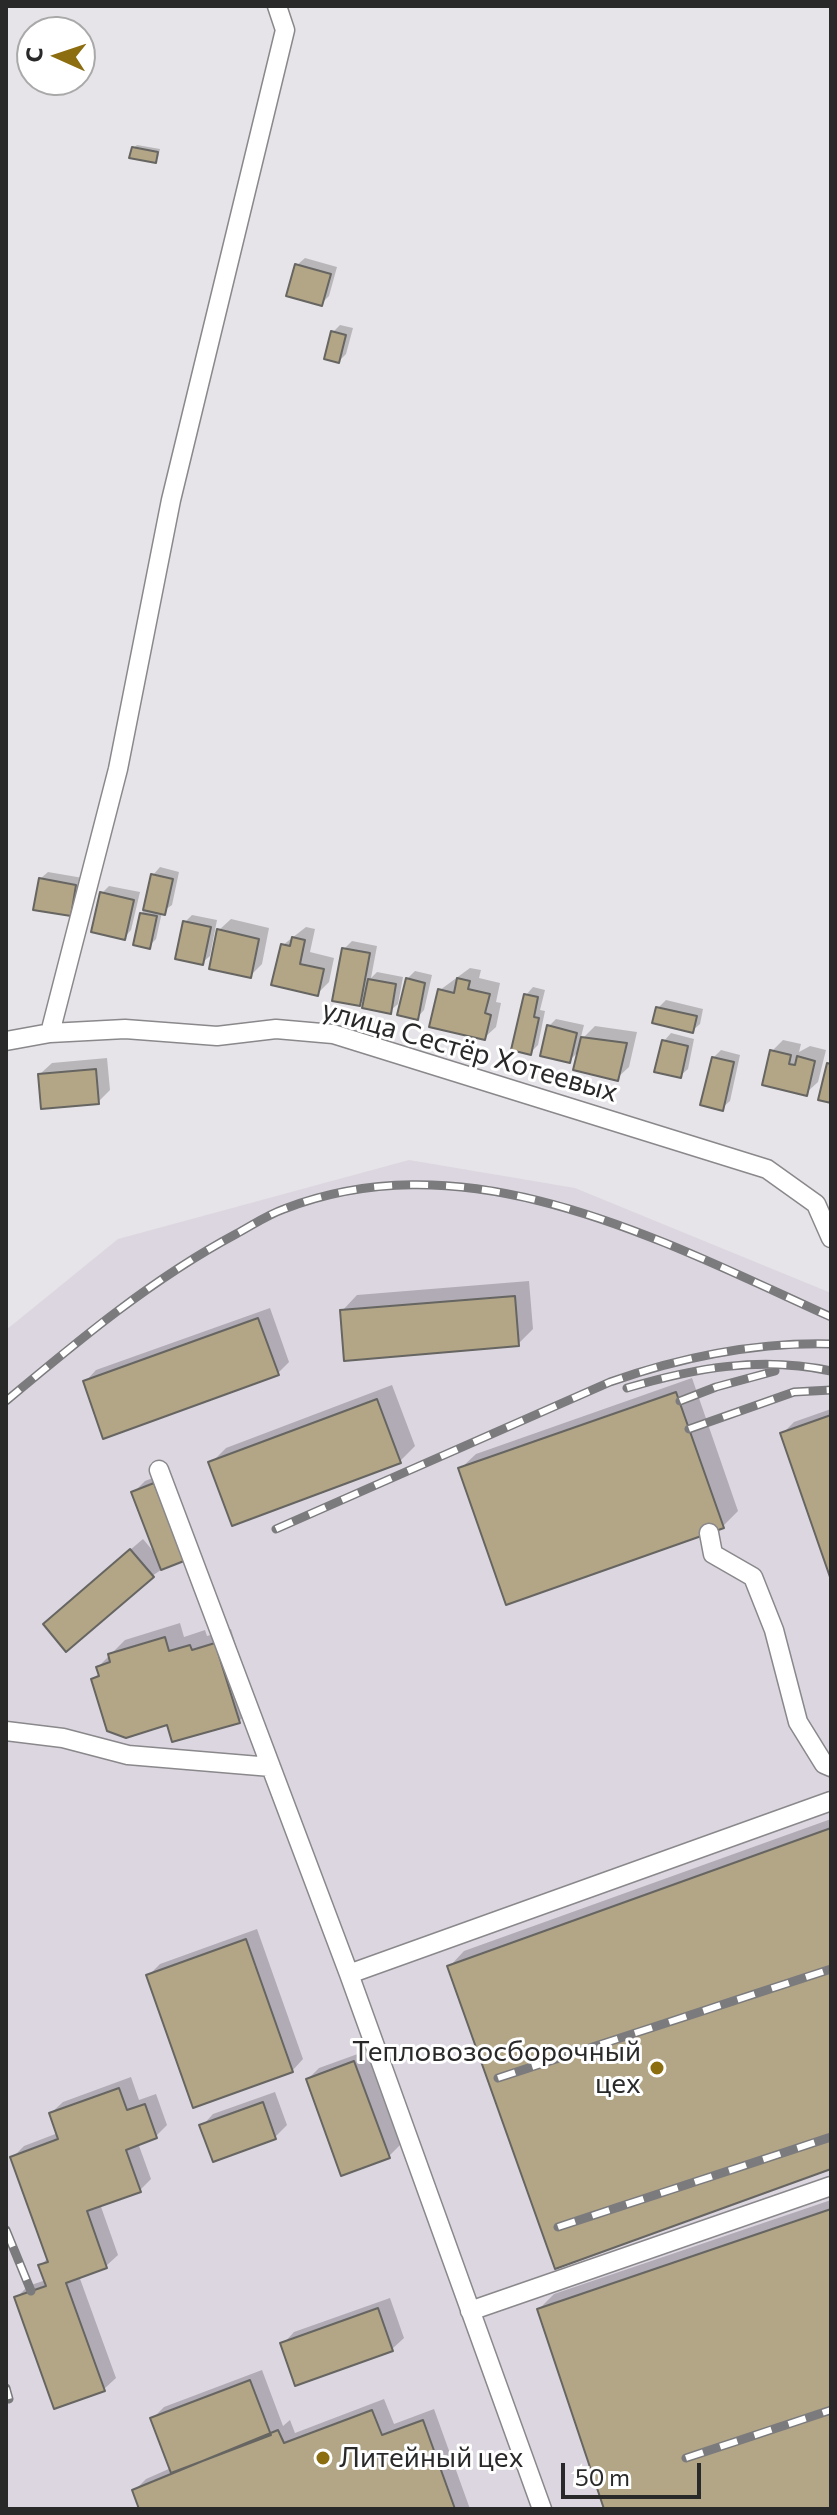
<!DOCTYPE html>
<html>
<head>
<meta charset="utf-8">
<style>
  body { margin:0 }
  #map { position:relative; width:837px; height:2515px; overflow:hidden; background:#e6e4e8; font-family:Commissioner,sans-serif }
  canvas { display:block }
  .frame { position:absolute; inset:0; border:8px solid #29292a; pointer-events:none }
  .north { position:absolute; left:16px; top:16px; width:80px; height:80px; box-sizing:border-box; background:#fff; border:2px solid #a9a9aa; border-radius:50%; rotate:273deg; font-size:22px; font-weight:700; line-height:32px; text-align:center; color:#29292a }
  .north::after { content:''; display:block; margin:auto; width:28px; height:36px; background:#8c6d0f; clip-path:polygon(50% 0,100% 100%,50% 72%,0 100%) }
  .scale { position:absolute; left:561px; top:2463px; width:140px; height:36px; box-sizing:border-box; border:4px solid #29292a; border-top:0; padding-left:10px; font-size:24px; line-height:28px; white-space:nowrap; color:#29292a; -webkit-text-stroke:6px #fff; paint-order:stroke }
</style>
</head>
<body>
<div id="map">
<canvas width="837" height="2515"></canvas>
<div class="frame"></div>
<div class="north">С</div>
<div class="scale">50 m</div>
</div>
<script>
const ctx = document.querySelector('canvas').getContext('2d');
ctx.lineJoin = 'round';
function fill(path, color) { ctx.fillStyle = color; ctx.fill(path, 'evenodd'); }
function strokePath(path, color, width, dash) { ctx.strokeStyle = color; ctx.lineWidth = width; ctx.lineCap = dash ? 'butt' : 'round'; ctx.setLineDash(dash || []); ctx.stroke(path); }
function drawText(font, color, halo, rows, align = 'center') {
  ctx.font = font + ' Commissioner,sans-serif'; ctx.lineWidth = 6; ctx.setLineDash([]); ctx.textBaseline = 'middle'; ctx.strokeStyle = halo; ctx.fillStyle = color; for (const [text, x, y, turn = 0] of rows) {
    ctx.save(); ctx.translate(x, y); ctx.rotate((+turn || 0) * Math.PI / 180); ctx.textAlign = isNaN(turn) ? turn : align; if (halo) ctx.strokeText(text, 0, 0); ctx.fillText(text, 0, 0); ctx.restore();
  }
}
const built = new Path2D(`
  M409,1160L575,1188L831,1293V2509H6V1330L118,1239Z`);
const shadow = new Path2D(`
  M137,145L160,149L158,158L155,161L133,148Z
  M305,258L337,267L329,296L321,304L297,265Z
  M340,325L353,328L346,354L339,361L333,332Z
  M160,867L179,872L172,905L162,912L156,939L149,946L142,914L153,875Z
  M48,872L83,878L77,907L70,914L40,879Z
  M109,886L140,892L131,930L124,938L102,893Z
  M192,915L217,920L210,956L202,963L185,922Z
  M231,919L269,928L262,964L250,976L219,930Z
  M306,927L315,929L310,952L334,958L329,982L317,994L283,945Z
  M352,941L377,946L371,978L377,972L403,977L398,1004L390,1011L366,998L360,1004L344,949Z
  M470,968L481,970L479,978L500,983L496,1002L501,1003L496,1027L484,1038L440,990Z
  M415,971L432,975L424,1010L417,1018L407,979Z
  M533,987L545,990L540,1010L545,1011L538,1045L530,1053L526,995Z
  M666,1000L703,1009L700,1024L692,1031L658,1008Z
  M556,1019L584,1025L580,1041L595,1026L637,1032L629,1067L617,1078L580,1050L569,1061L549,1026Z
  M671,1033L694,1039L688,1069L680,1076L664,1041Z
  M783,1040L801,1044L799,1052L810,1046L826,1050L818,1082L806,1093L772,1051Z
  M721,1050L740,1055L730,1101L722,1108L713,1058Z
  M107,1058L110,1090L98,1102L40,1074L52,1063Z
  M529,1281L533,1329L518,1344L342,1311L357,1295Z
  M270,1308L289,1362L278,1373L85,1382L96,1370Z
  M692,1378L738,1511L723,1526L460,1469L476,1454Z
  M392,1385L415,1446L400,1461L211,1463L226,1448Z
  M831,1409V1573L782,1434L794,1422Z
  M166,1473L195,1547L152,1576L57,1612L143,1539L158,1557L133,1493L145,1481Z
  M180,1623L184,1637L205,1630L207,1636L231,1629L254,1706L239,1721L168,1722L93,1679L100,1673L98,1667L125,1640Z
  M831,1819V2167L449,1967L464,1951Z
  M257,1929L303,2059L292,2071L148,1976L160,1964Z
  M366,2051L400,2145L389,2156L308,2079L319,2068Z
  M131,2077L139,2100L156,2094L167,2125L156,2136L138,2143L151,2179L140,2190L100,2204L118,2255L106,2266L79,2276L116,2378L104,2389L16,2298L28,2286L46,2280L40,2266L48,2258L13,2157L24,2146L58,2133L51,2113L63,2102Z
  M275,2092L287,2125L275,2137L202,2126L213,2114Z
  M831,2200V2509H606L539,2309L554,2294Z
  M390,2298L404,2338L392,2349L283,2344L294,2332Z
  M262,2370L283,2426L290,2420L295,2433L384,2399L394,2424L434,2409L470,2509H141L134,2491L146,2479L171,2468L152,2419L164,2407Z`);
const building = new Path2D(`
  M132,147L158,152L156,163L129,158Z
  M295,264L331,274L322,306L286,296Z
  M331,331L346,335L339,363L324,359Z
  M151,874L173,879L165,915L143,910Z
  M39,878L76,885L71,916L33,910Z
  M100,892L134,900L125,940L91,932Z
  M140,913L157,916L150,949L133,945Z
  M183,921L211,927L203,965L175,959Z
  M217,929L259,939L251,978L209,969Z
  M292,937L305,940L300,964L324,969L318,996L271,985L281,944L290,946Z
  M342,948L370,953L360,1006L332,1001Z
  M406,978L425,983L418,1020L397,1015Z
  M457,978L470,981L468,989L490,994L485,1013L491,1015L485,1040L429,1027L438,989L454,993Z
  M368,979L396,984L391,1014L362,1008Z
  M524,994L538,997L534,1017L539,1018L531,1055L511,1050Z
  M656,1007L697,1016L693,1033L652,1023Z
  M547,1025L577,1033L570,1063L540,1056Z
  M581,1037L627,1043L618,1081L573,1070Z
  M662,1040L688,1046L681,1078L654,1072Z
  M770,1050L791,1055L789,1064L795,1065L797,1056L815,1061L807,1096L762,1085Z
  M712,1057L734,1062L723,1111L700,1105Z
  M827,1063L831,1064V1103L818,1100Z
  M96,1069L99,1104L41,1109L38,1074Z
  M515,1296L519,1346L344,1361L340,1310Z
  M258,1318L279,1375L103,1439L83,1381Z
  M676,1392L724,1528L506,1605L458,1468Z
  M377,1399L401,1463L232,1526L208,1462Z
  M831,1415V1580L780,1433Z
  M154,1483L184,1561L161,1570L131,1492Z
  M130,1549L154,1577L66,1652L43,1624Z
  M165,1637L169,1651L190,1645L192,1650L215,1643L240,1723L172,1742L167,1725L126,1738L107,1731L91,1679L99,1676L96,1667L110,1662L108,1654Z
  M831,1828V2169L555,2269L447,1966Z
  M246,1939L293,2072L193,2108L146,1975Z
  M354,2061L390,2158L341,2176L306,2079Z
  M119,2088L127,2110L145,2104L157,2138L126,2150L141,2192L87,2211L107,2268L66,2283L105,2391L54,2409L14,2297L46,2286L38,2265L48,2262L10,2157L58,2139L49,2113Z
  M263,2102L276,2139L213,2162L199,2125Z
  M831,2209V2509H604L537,2309Z
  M378,2308L393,2351L295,2386L280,2343Z
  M250,2380L271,2435L171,2473L150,2418Z
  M372,2410L382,2435L423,2420L455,2509H139L132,2490L278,2430L284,2443Z`);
const minor = new Path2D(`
  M50,1033L118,769L171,500L285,30L277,6
  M6,1041L50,1033L125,1029L217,1036L276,1029L333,1034L767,1169L816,1204L831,1238
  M159,1470L349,1974L542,2509
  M709,1533L713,1554L753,1577L774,1630L798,1722L824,1764L831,1767
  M6,1731L63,1738L128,1755L271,1767
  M349,1974L831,1801
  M470,2311L831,2186`);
const rail = new Path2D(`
  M627,1388C695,1368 760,1356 831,1371
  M6,1401C79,1340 152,1279 236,1234C251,1226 267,1215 284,1209C470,1137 663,1241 831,1317
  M680,1401L716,1387L775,1371
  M689,1429L794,1392L831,1390
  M276,1529L610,1382C682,1357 754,1342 831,1344
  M498,2078L831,1969
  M558,2227L831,2137
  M6,2230L31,2291
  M6,2388L9,2399
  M686,2458L831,2410`);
const markers = [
  [657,2068,8,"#8c6d0f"],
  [323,2458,8,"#8c6d0f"]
];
const streetNames = [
  ["улица Сестёр Хотеевых",470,1051,16]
];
const poiNames = [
  ["Тепловозосборочный",641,2052],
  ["цех",641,2084],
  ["Литейный цех",339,2458,"left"]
];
fill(built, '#dcd6e1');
fill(shadow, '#0003');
fill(building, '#b3a687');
strokePath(building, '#666561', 2);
strokePath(minor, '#8a888b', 21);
strokePath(minor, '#fff', 18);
strokePath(rail, '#7b7a7c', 9);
strokePath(rail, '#fff', 6, [18]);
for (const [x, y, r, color] of markers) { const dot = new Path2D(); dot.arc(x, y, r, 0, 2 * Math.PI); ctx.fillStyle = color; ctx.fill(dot); strokePath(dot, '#fff', 3); }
drawText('28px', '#29292a', '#fff', streetNames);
drawText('28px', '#29292a', '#fff', poiNames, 'right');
</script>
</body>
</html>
